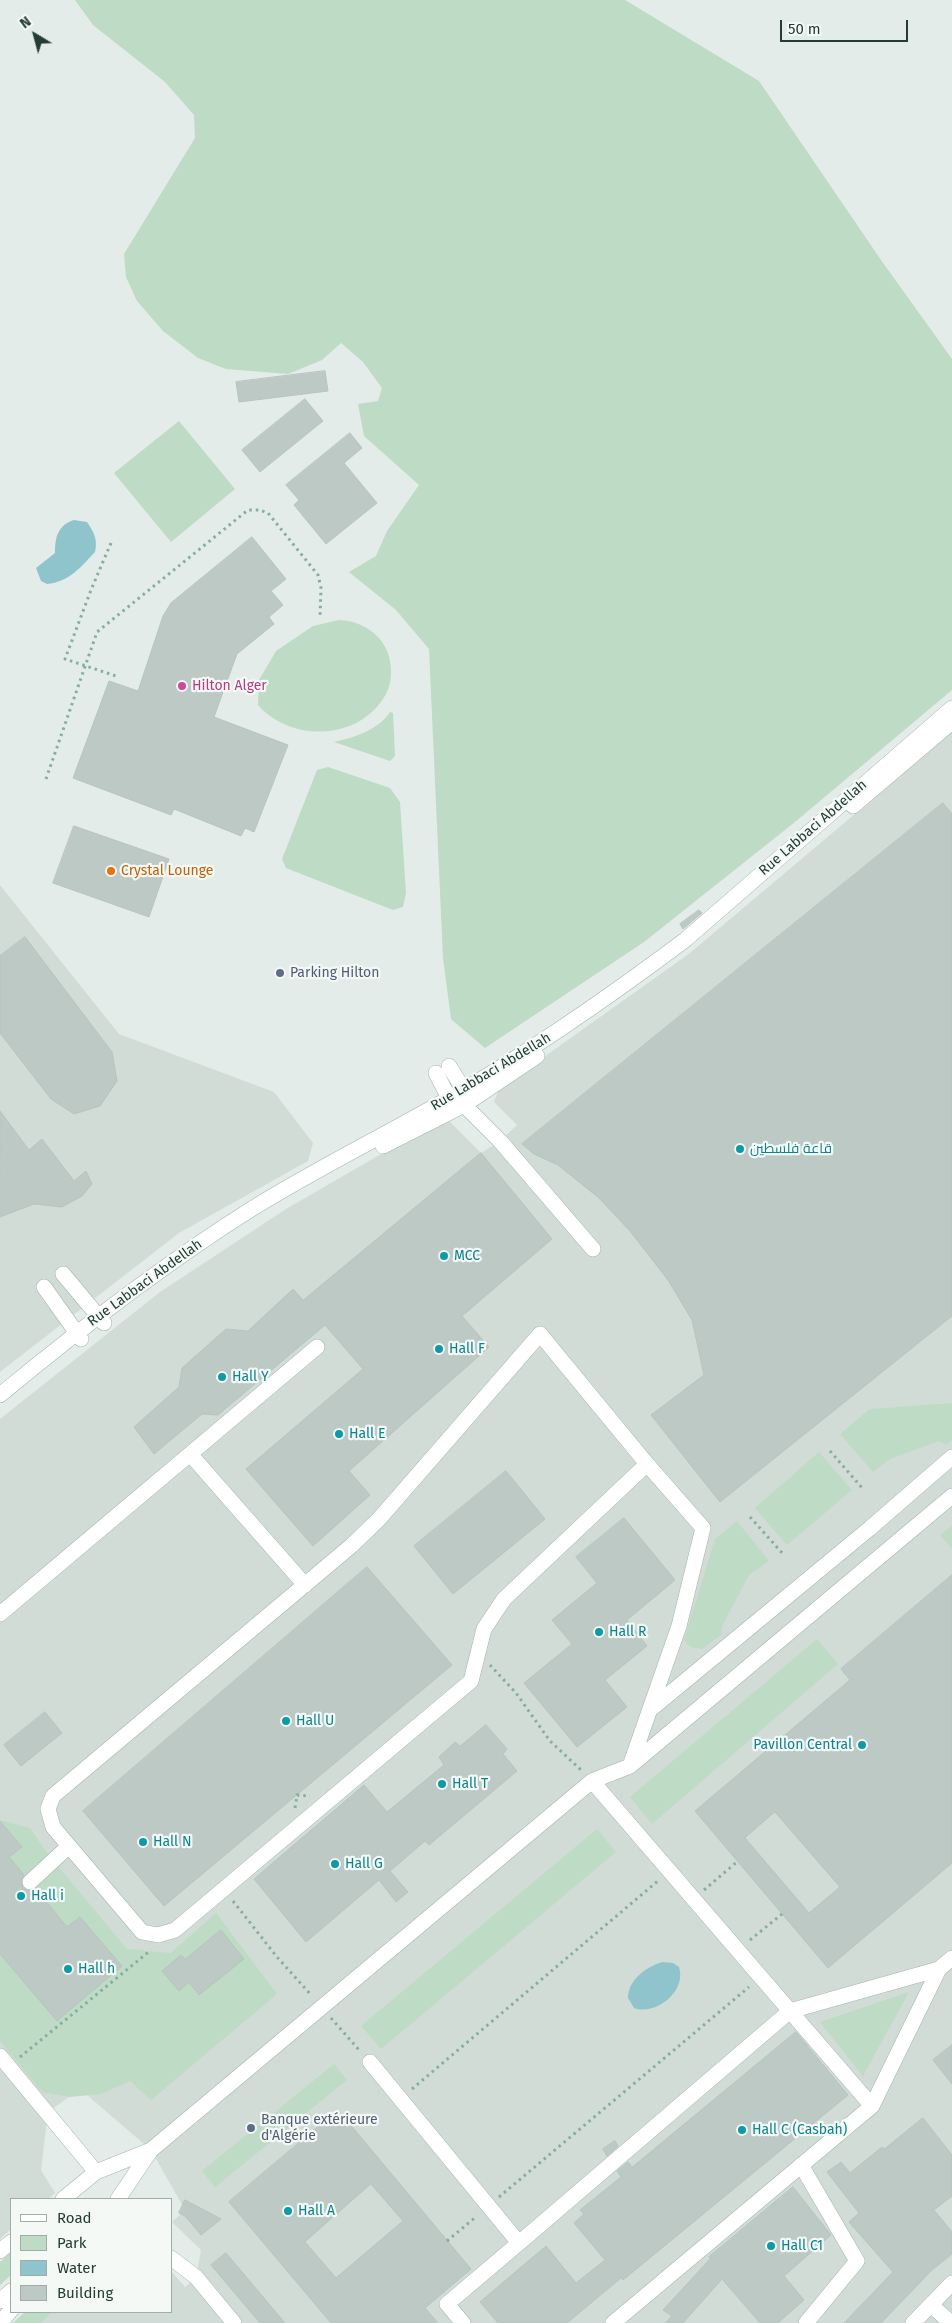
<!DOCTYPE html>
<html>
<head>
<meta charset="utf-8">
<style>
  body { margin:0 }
  #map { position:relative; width:952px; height:2323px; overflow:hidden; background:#e3ece8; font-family:"Fira Sans",sans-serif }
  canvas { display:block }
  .legend { position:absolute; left:10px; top:2198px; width:162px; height:115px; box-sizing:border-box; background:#f4f9f6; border:1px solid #a1ada9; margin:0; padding:6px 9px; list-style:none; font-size:15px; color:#253c35 }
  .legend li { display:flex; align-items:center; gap:10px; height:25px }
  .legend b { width:25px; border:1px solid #a1ada9 }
  .north { position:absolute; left:10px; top:10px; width:50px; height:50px; -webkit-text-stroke:4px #f4f9f6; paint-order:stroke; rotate:323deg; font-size:14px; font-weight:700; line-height:20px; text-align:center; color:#253c35 }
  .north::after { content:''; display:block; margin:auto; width:18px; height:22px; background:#253c35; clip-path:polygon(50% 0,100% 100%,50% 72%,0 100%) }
  .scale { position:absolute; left:780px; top:20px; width:128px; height:22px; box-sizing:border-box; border:2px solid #253c35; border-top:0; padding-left:6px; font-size:15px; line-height:18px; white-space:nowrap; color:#253c35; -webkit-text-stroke:4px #f4f9f6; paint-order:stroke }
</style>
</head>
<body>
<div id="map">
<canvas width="952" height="2323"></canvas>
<ul class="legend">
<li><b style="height:6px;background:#fff"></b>Road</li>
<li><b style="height:14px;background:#bedbc5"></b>Park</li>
<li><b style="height:14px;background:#90c4cc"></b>Water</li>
<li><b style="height:14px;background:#bcc9c4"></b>Building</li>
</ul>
<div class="north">N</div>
<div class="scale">50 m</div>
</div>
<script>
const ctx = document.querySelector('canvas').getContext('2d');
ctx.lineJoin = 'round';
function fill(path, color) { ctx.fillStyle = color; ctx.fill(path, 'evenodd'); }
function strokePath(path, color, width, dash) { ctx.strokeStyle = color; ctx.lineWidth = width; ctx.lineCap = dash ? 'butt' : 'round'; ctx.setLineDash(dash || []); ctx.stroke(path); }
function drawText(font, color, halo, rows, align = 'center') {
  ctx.font = font + ' "Fira Sans",Cairo,sans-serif'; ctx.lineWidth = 4.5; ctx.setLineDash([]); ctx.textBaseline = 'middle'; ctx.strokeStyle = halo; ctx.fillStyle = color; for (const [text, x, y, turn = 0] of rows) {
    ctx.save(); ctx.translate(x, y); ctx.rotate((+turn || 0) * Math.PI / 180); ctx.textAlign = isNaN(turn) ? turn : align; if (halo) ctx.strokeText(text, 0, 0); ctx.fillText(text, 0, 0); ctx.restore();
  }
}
const built = new Path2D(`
  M952,732V2323H41L52,2312H171V2271L185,2287L196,2277L201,2250L172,2222L185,2210L151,2150L80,2089L48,2112L41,2170L55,2193L48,2199H11V2229L0,2239V1419L160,1292L286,1209L445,1117L481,1153L500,1141L517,1125L494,1102L499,1089L690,953Z
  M0,885L119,1034L274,1092L313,1143L308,1161L179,1233L0,1372Z`);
const green = new Path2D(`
  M75,0H625L759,81L881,260L952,359V690L795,822L644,942L485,1048L451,1019L443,958L429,649L396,610L349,572L376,556L387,531L419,485L364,436L358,404L378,401L382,388L363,362L341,343L322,360L288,374L226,369L198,358L163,331L137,301L126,277L124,254L195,138L194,115L165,82L93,25Z
  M179,421L235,489L171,542L114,473Z
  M339,620C356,621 367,626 379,638C388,649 391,659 391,673C391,688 384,700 374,710C343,741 287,738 258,705L259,680L276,651L313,626Z
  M390,712L393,713L395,756L390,761L334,742C355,737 377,731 390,712Z
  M328,767L390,788L400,802L406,893L403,907L393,910L286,868L282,859L317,770Z
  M952,1403V1440L946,1445L939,1441L890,1459L873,1472L840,1434L870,1409Z
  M819,1452L852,1490L787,1545L755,1508Z
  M737,1521L769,1561L749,1575L722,1626L721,1635L702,1649L691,1647L684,1640L715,1539Z
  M952,1526V1549L940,1535Z
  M817,1639L838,1664L652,1824L630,1797Z
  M0,1820L30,1828L47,1853L127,1949L171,1953L216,1913L277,1994L151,2100L130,2081L101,2094L70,2097L42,2092L0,2041V1955L53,1911L9,1857L21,1846Z
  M597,1829L616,1852L381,2049L361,2026Z
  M909,1992L863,2076L820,2022Z
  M334,2064L347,2080L215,2187L202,2171Z
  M11,2252V2275L0,2285V2262Z
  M25,2312H52L41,2323H13Z`);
const water = new Path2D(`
  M74,520L87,522C94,532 98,540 95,552C81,567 69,582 47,584L41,581L36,568L55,553C55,537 58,525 74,520Z
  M662,1962L673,1963L679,1967C687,1991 656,2016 634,2008L628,1998C628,1980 646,1967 662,1962Z`);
const building = new Path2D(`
  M325,371L328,391L239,402L236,382Z
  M305,399L323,421L260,472L242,450Z
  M350,433L362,448L344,463L377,503L326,544L294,505L299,500L286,485Z
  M252,537L286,579L271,591L283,605L269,617L274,624L237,654L214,717L288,745L254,832L245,828L241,836L174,809L171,815L73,778L109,681L138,691L163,616L171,603Z
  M943,803L952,814V1316L720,1502L651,1415L704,1375L692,1320L668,1280L630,1231L599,1198L558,1165L534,1154L522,1144Z
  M74,826L169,859L149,917L53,883Z
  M699,910L702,913L683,929L680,924Z
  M25,937L112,1052L117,1081L100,1106L74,1114L51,1099L0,1033V956Z
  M0,1111L29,1150L42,1139L74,1181L86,1171L92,1184L82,1196L62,1207L34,1204L0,1217Z
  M481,1153L552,1239L462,1316L489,1347L349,1471L370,1495L313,1546L246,1469L363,1369L325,1325L218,1415L202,1414L154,1454L134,1427L179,1387L182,1368L226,1329L248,1331L293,1289L303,1300Z
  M506,1471L545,1519L453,1594L414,1546Z
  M624,1518L675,1580L627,1620L647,1646L605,1680L627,1707L577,1747L524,1683L572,1644L552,1620L597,1583L576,1557Z
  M367,1567L452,1665L164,1906L83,1811Z
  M952,1575V1863L828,1968L695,1811L850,1680L841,1669ZM775,1812L840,1887L809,1913L745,1838Z
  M45,1712L62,1733L21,1766L4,1745Z
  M486,1725L507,1749L503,1754L517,1771L429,1845L425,1841L390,1871L408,1892L396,1902L379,1880L306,1942L254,1879L364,1785L387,1812L444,1765L439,1757L455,1742L460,1746Z
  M0,1821L22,1847L9,1857L24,1875L21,1880L23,1888L28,1891L36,1889L67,1927L80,1917L122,1966L57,2021L0,1954Z
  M221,1930L244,1959L199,1995L189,1982L179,1991L162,1971L181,1955L185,1959Z
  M796,2032L848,2095L623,2280L621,2278L567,2323H498L480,2302L546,2246L576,2283L605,2260L574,2223L584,2214L580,2210L621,2177L617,2171L628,2162L632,2167Z
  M952,2045V2084L933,2060Z
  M338,2110L471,2269L425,2308L438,2323H331L229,2202ZM371,2184L403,2221L336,2278L305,2242Z
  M923,2118L952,2155V2196L934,2210L952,2232V2254L932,2270L881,2323H844L893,2272L849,2222L859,2213L827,2172L841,2162L850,2173L882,2147L884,2149Z
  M615,2141L618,2146L607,2156L603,2149Z
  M793,2187L831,2235L784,2276L804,2300L778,2323H760L722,2279L683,2323H665L672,2316L663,2310L711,2258L709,2257Z
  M185,2200L206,2211L221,2219L201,2235L185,2216L179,2213Z
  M226,2253L285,2323H260L211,2265Z`);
const path = new Path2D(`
  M111,543L91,590L65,659L116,676
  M46,779L97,632L248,510H260L268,513L318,575L321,588L320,617
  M830,1451L863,1489
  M750,1517L784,1555
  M490,1665L516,1693L550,1741L581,1770
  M295,1808L297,1795L310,1796
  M704,1890L738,1861
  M233,1901L277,1957L312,1996
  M750,1940L782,1914
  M331,2018L360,2051
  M20,2057L151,1950
  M412,2089L659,1880
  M499,2197L749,1987
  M447,2241L477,2216`);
const minor = new Path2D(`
  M853,806L952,722
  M449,1066L464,1090L465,1098
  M436,1073L449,1098L464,1105L500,1141L593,1249
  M383,1146L464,1105L537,1056
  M63,1274L104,1323
  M44,1287L81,1339
  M0,1395C81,1328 164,1264 253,1208C321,1166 393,1131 462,1091C540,1045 613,994 685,940L952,708
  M190,1454L305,1585
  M0,1614L317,1347
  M651,1709L869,1529L952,1457
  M630,1766L679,1626L703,1528L647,1464L540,1334L379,1519L351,1546L53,1796L48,1809L53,1827L142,1932L158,1935L175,1930L471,1681L484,1629L504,1599L647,1464
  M592,1781L790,2011L939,1969L952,1958
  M30,1882L69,1846
  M0,2056L96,2172
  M370,2062L519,2243L790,2011L872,2106
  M801,2165L857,2261L806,2323
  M63,2199L96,2172L151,2150L592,1781L630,1766L952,1496
  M118,2199L151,2150
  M0,2251L11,2242
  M171,2258L196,2277L234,2323
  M0,2301L11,2291
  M931,2305L951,2323
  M0,2323L11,2310
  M463,2323L447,2304L519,2243
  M613,2323L872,2106L939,1969
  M913,2323L952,2283`);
const markers = [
  [182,686,5,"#d1479c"],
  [111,871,5,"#e8710a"],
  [280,973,5,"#5c6f8a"],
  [740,1149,5,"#0f9aa8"],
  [444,1256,5,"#0f9aa8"],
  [439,1349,5,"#0f9aa8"],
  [222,1377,5,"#0f9aa8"],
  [339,1434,5,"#0f9aa8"],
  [599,1632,5,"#0f9aa8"],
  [286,1721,5,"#0f9aa8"],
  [862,1745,5,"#0f9aa8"],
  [442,1784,5,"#0f9aa8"],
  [143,1842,5,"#0f9aa8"],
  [335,1864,5,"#0f9aa8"],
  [21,1896,5,"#0f9aa8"],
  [68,1969,5,"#0f9aa8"],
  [251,2128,5,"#5c6f8a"],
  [742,2130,5,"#0f9aa8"],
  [288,2211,5,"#0f9aa8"],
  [771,2246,5,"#0f9aa8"]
];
const hotelNames = [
  ["Hilton Alger",192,686]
];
const streetNames = [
  ["Rue Labbaci Abdellah",813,828,-41],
  ["Rue Labbaci Abdellah",491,1072,-31],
  ["Rue Labbaci Abdellah",145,1283,-36]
];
const foodNames = [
  ["Crystal Lounge",121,871]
];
const serviceNames = [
  ["Parking Hilton",290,973],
  ["Banque extérieure",261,2120],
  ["d'Algérie",261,2136]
];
const cultureNames = [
  ["قاعة فلسطين",750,1149],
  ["MCC",454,1256],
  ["Hall F",449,1349],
  ["Hall Y",232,1377],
  ["Hall E",349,1434],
  ["Hall R",609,1632],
  ["Hall U",296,1721],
  ["Pavillon Central",852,1745,"right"],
  ["Hall T",452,1784],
  ["Hall N",153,1842],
  ["Hall G",345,1864],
  ["Hall i",31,1896],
  ["Hall h",78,1969],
  ["Hall C (Casbah)",752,2130],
  ["Hall A",298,2211],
  ["Hall C1",781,2246]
];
fill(built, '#d2dcd7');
fill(green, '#bedbc5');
fill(water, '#90c4cc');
fill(building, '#bcc9c4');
strokePath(building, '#b6c5bf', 1);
strokePath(minor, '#a6b4af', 16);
strokePath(path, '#87ada0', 3, [2.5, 4]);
strokePath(minor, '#fff', 15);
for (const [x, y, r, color] of markers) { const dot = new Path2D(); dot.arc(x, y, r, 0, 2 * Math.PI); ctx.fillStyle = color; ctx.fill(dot); strokePath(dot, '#f4f9f6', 2); }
drawText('14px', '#b23c85', '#f4f9f6', hotelNames, 'left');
drawText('14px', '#253c35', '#f4f9f6', streetNames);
drawText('14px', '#c56008', '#f4f9f6', foodNames, 'left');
drawText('14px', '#4e5e75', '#f4f9f6', serviceNames, 'left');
drawText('14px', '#0d838f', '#f4f9f6', cultureNames, 'left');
</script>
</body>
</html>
